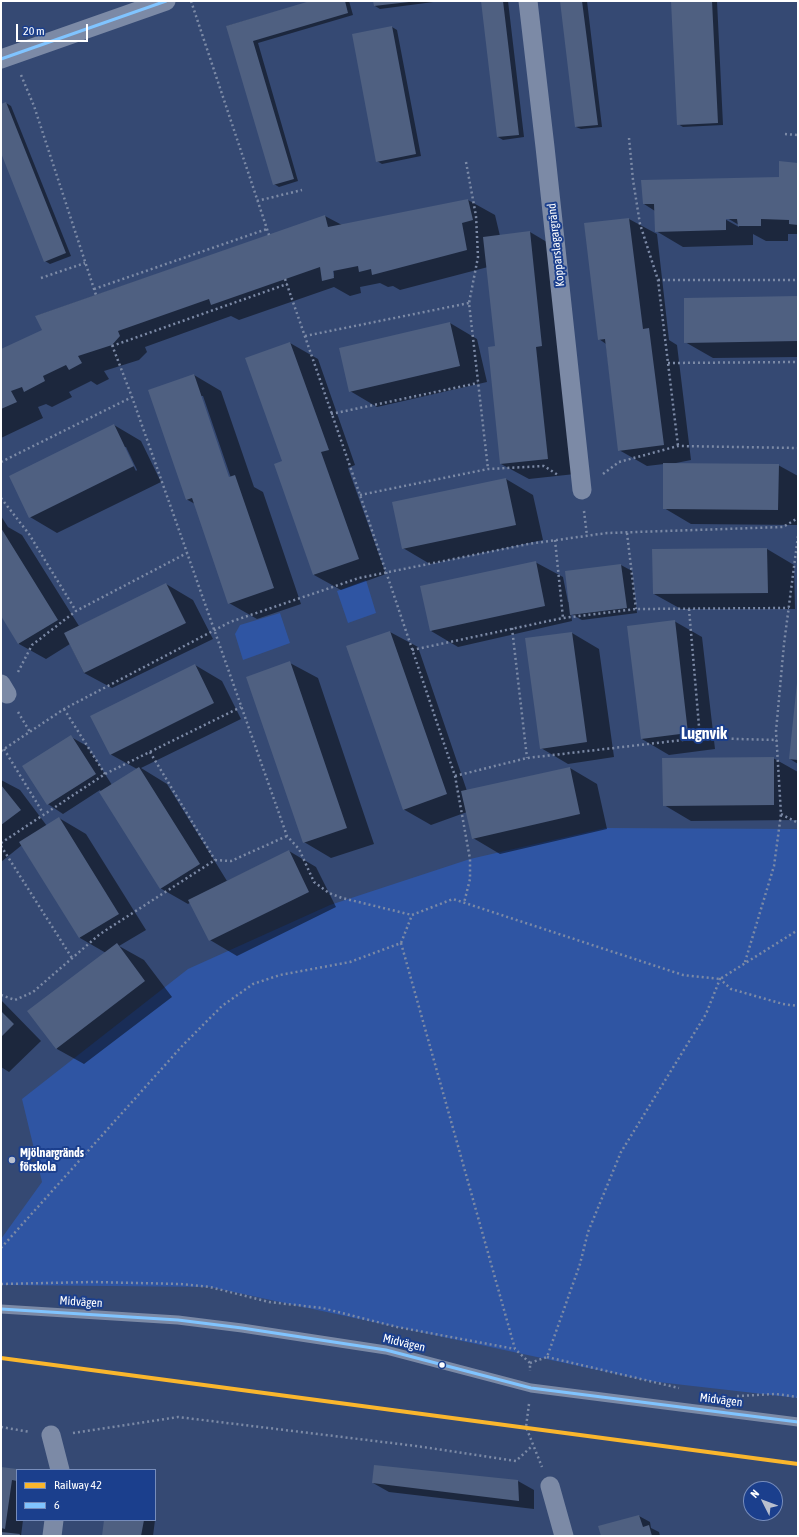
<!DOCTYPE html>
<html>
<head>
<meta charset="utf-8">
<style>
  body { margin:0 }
  #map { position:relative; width:799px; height:1537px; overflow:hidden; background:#354973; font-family:"Asap Condensed",sans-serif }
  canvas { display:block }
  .frame { position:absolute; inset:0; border:2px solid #fff; pointer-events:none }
  .legend { position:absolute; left:16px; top:1469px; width:140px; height:52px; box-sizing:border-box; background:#1b3f8d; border:1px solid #768cbb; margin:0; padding:5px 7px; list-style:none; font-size:12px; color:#fff }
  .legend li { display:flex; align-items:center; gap:8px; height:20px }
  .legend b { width:20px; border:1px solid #768cbb }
  .north { position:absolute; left:743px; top:1481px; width:40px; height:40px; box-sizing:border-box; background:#1b3f8d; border:1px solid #768cbb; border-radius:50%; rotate:312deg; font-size:11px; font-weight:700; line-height:16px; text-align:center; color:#fff }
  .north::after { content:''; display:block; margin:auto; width:14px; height:18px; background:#b8bfce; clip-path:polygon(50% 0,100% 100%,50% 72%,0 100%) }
  .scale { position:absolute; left:16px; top:24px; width:72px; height:18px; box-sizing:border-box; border:2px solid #fff; border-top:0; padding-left:5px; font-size:12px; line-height:14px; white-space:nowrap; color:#fff; -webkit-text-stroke:3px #1b3f8d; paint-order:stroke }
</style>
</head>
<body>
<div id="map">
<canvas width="799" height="1537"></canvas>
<div class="frame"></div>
<ul class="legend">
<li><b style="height:5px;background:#fab62d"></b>Railway 42</li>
<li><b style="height:5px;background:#80c4ff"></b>6</li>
</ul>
<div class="north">N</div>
<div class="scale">20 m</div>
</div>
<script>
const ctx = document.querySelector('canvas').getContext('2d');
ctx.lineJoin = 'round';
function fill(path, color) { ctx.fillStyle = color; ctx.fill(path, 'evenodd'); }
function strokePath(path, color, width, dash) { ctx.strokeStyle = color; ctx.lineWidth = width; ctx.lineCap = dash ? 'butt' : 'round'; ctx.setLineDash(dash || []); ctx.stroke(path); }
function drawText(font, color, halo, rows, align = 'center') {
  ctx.font = font + ' "Asap Condensed",sans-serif'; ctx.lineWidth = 4; ctx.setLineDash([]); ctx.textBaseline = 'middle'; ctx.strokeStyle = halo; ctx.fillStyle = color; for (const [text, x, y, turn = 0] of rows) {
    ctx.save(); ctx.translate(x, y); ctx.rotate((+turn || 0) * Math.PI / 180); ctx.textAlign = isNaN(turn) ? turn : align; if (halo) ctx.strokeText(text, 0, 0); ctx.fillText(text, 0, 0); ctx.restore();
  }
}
const green = new Path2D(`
  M366,580L376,613L348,623L337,591Z
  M280,613L290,643L243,660L235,634L240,625Z
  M605,828L798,829V1398L649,1381L210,1287L1,1285V1239L42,1182L22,1099L188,969L330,905L470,859Z`);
const shadow = new Path2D(`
  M313,1H349L353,15L258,43L298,181L279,187L274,184L227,26Z
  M374,1H441L380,9L375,6Z
  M482,1H508L524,137L503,140L498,137Z
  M561,1H587L602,127L581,129L576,127Z
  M672,1H717L723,125L683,127L678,124Z
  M392,27L397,30L421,156L382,164L377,161Z
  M6,103L11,106L71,256L50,264L45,261L1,150V105Z
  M798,164V234H788V241H766L753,234V245L683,247L656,231L655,211L644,204L780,178ZM722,215L739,225V227L721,217Z
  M468,200L495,215L500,236L530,232L557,248L575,474L529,479L501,464L496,347L488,267L400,290L393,286L388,287L380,283L360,287L361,293L350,296L334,287L239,320L231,316L145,347L147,352L139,360L104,371L109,379L97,385L91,381L69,392L72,397L52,407L46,404L38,407L43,418L1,438V350L43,331L36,316L325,216L342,225ZM333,266L334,276H332Z
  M629,219L657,234L669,340L677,345L691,460L671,464L778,465L798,476V525L691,524L664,508V464L647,466L619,450L606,344L599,339L585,224Z
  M798,297V357L713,358L685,342Z
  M450,323L477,339L487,382L377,407L350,391Z
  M290,343L318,359L355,465L348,468L386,574L341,590L314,575L283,462Z
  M194,375L221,391L254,487L263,492L301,604L257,619L229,603L195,504L186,499ZM200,396H203L232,481L230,482Z
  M114,425L141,441L161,482L57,533L30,517ZM124,447H126L137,470L136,471Z
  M506,479L533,495L543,540L430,564L403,548Z
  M1,516L8,527L22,535L79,626L166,584L193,600L213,639L112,688L84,673L70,644L46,659L19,644L1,615Z
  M767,549L794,565L795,609H681L654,594Z
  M535,562L563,577L568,602H570L566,572L621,565L632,571L637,613L582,620L571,614L572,621L458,647L431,631Z
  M674,621L702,637L715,749L669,755L642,739Z
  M390,632L418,647L467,791L570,768L597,784L607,829L500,854L473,838L467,812L431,825L403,809Z
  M572,633L599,649L614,757L568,764L541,748Z
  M290,663L318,678L374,844L331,858L304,842Z
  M195,665L222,681L241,719L141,768L167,784L227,881L289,851L316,867L336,907L237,956L210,940L191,902L188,904L160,888L100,790L63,814L48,804L71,737L87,746L112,785L137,769L110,754Z
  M798,682V764L790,759Z
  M773,758L798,772V820L691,821L664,805Z
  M1,780L20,790L47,826L59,818L86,834L146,930L119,946L144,960L172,997L84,1064L57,1049L29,1012L106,953L80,938L22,845L1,862Z
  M1,1000L41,1041L9,1072L1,1067Z
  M375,1466L518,1481L534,1490V1509L389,1492L373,1483Z
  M1,1468L17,1470V1520H23L21,1536H1Z
  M639,1516L650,1522L651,1528L659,1532L660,1536H602L600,1527Z
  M105,1520H155L153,1536H103Z`);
const building = new Path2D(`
  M310,1H345L348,13L253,41L294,179L273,185L226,26Z
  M373,1H409V2L374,6Z
  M481,1H503L519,135L497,137Z
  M560,1H582L598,125L575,127Z
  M671,1H712L718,123L677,125Z
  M392,26L416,154L376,162L352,34Z
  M6,102L66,253L44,262L1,153V104Z
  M779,161L798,163V225L789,224V220L761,219V226H738L737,219H726V230L655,232L654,204H643L641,180L779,177Z
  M468,199L473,220L462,223L467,250L372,275L371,269L359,272L358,266L333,271L334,278L322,281L320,267L211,305L209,299L118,331L120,336L112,345L78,356L82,363L69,370L66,365L43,376L45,381L24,392L22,387L11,391L17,402L1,409V349L42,330L35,316L325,215L328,227Z
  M629,218L643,329L649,328L664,445L618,451L605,339L598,340L584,223Z
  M530,231L542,346L536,347L548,459L500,464L488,347L495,346L483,237Z
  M798,296V341L684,343V298Z
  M450,322L460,366L349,392L339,348Z
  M290,342L329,450L321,452L359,559L313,575L274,464L282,461L245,358Z
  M194,374L229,477L235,475L274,588L228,604L192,498L186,500L148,390Z
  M114,424L134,466L29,518L9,476Z
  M663,463L779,464L778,510L663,509Z
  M506,478L516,525L402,549L392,502Z
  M1,528L58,620L18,644L1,616Z
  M767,548L768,593L653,594L652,549Z
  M536,561L545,606L430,631L420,586Z
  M621,564L627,608L570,615L565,571Z
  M166,583L186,623L84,673L64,633Z
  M675,620L688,733L641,739L627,626Z
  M390,631L447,794L403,810L346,646Z
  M572,632L587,742L540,749L525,638Z
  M290,661L347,828L303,843L246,677Z
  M195,664L214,703L110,755L90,716Z
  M797,683H798V760L789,759Z
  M71,735L96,774L47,805L22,766Z
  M774,757V805L663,806L662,758Z
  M139,767L200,864L160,889L99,792Z
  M570,767L580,814L472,839L461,791Z
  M1,785L21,810L1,825Z
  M59,817L119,914L79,938L19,842Z
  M289,850L309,892L209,941L188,900Z
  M117,943L145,981L56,1049L27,1011Z
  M1,1011L14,1024L1,1037Z
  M374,1465L518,1480L519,1501L372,1483Z
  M1,1467L17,1469V1481L12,1480L5,1529L1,1528Z
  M639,1515L643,1527L649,1525L652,1536H601L598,1526Z
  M104,1520H144L141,1536H102Z
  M1,1532L20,1534L19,1536H1Z`);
const path = new Path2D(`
  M191,1L269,235
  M21,75L34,106L96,295
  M785,134L798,135
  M629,138L633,180L640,224L658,280L678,446
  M466,162L476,216L478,257L469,303L488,469
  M257,201L302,190
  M41,278L85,263
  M285,279L360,495L455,776L470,859V879L464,903
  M658,280H798
  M94,289L267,229
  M305,336L469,303
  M112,345L132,397L287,836L299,849L314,882L329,893L342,898L412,915
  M112,346L287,284
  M668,363L798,362
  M331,414L478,383
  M1,462L132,397
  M603,474L619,462L678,446L798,448
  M360,495L488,469L544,466L558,475
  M1,498L29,534L76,611
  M584,511L587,536
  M627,533L636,609
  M555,540L563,618
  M689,609L700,738
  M512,628L527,758
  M412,650L563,618L636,609L789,608
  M18,672L32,645L76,611L187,553
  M64,709L105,774
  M18,712L30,732
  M4,749L43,813
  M1,751L64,709L230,622L359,578L528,544L607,533L783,527L798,518
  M150,752L215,860
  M455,776L527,758L700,738L777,740
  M781,814L798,823
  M1,843L105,774L241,707
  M1,846L72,958
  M401,943L515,1349L530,1363V1371
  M745,962L774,866L781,814L776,731L784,644L798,536
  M1,995L15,1000L33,992L100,934L215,860L231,861L287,836
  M1,1248L183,1045L222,1006L253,984L280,975L350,962L401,943L412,915L453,899L683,975L720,979L798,930
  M1,1284L93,1282L181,1284L210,1287L269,1302L322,1308L397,1327L515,1349
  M547,1357L679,1388
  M530,1363L547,1357L580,1264L588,1232L621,1152L706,1014L720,979L731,989L783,1004L798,1006
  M737,1396L776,1394L798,1397
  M529,1404L526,1427L542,1467
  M1,1427L30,1432
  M73,1433L178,1417L416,1446L516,1461L532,1446`);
const lane = new Path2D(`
  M1,1309L178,1320L242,1328L386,1350L531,1388L798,1422`);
const street = new Path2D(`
  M528,1L545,147L582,490
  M1,59L166,1
  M1,684L7,694
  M51,1435L60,1470
  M550,1486L564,1536
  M52,1536L54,1520`);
const bus1 = new Path2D(`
  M1,59L166,1
  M1,1309L178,1320L242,1328L386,1350L531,1388L798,1422`);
const rail1 = new Path2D(`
  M1,1358L798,1464`);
const markers = [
  [12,1160,4,"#b8bfce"],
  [442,1365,3.5,"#fff"]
];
const streetNames = [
  ["Kopparslagargränd",556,245,-96],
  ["Midvägen",81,1302,4],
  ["Midvägen",404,1343,13],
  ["Midvägen",721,1400,7]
];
const poiNames = [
  ["Mjölnargränds",20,1153],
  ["förskola",20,1167]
];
const districtNames = [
  ["Lugnvik",704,734]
];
fill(green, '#2f55a3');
fill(shadow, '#0007');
fill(building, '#4f6081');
strokePath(path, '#7c8aa6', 2.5, [2, 3]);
strokePath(lane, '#7c8aa6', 9);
strokePath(street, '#7c8aa6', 19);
strokePath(bus1, '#80c4ff', 3);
strokePath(rail1, '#fab62d', 4);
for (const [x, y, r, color] of markers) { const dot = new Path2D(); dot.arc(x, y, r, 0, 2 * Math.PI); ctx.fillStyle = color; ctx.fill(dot); strokePath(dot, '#1b3f8d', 1.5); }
drawText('12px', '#fff', '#1b3f8d', streetNames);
drawText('bold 12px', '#fff', '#1b3f8d', poiNames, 'left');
drawText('bold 16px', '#fff', '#1b3f8d', districtNames);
</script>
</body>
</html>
